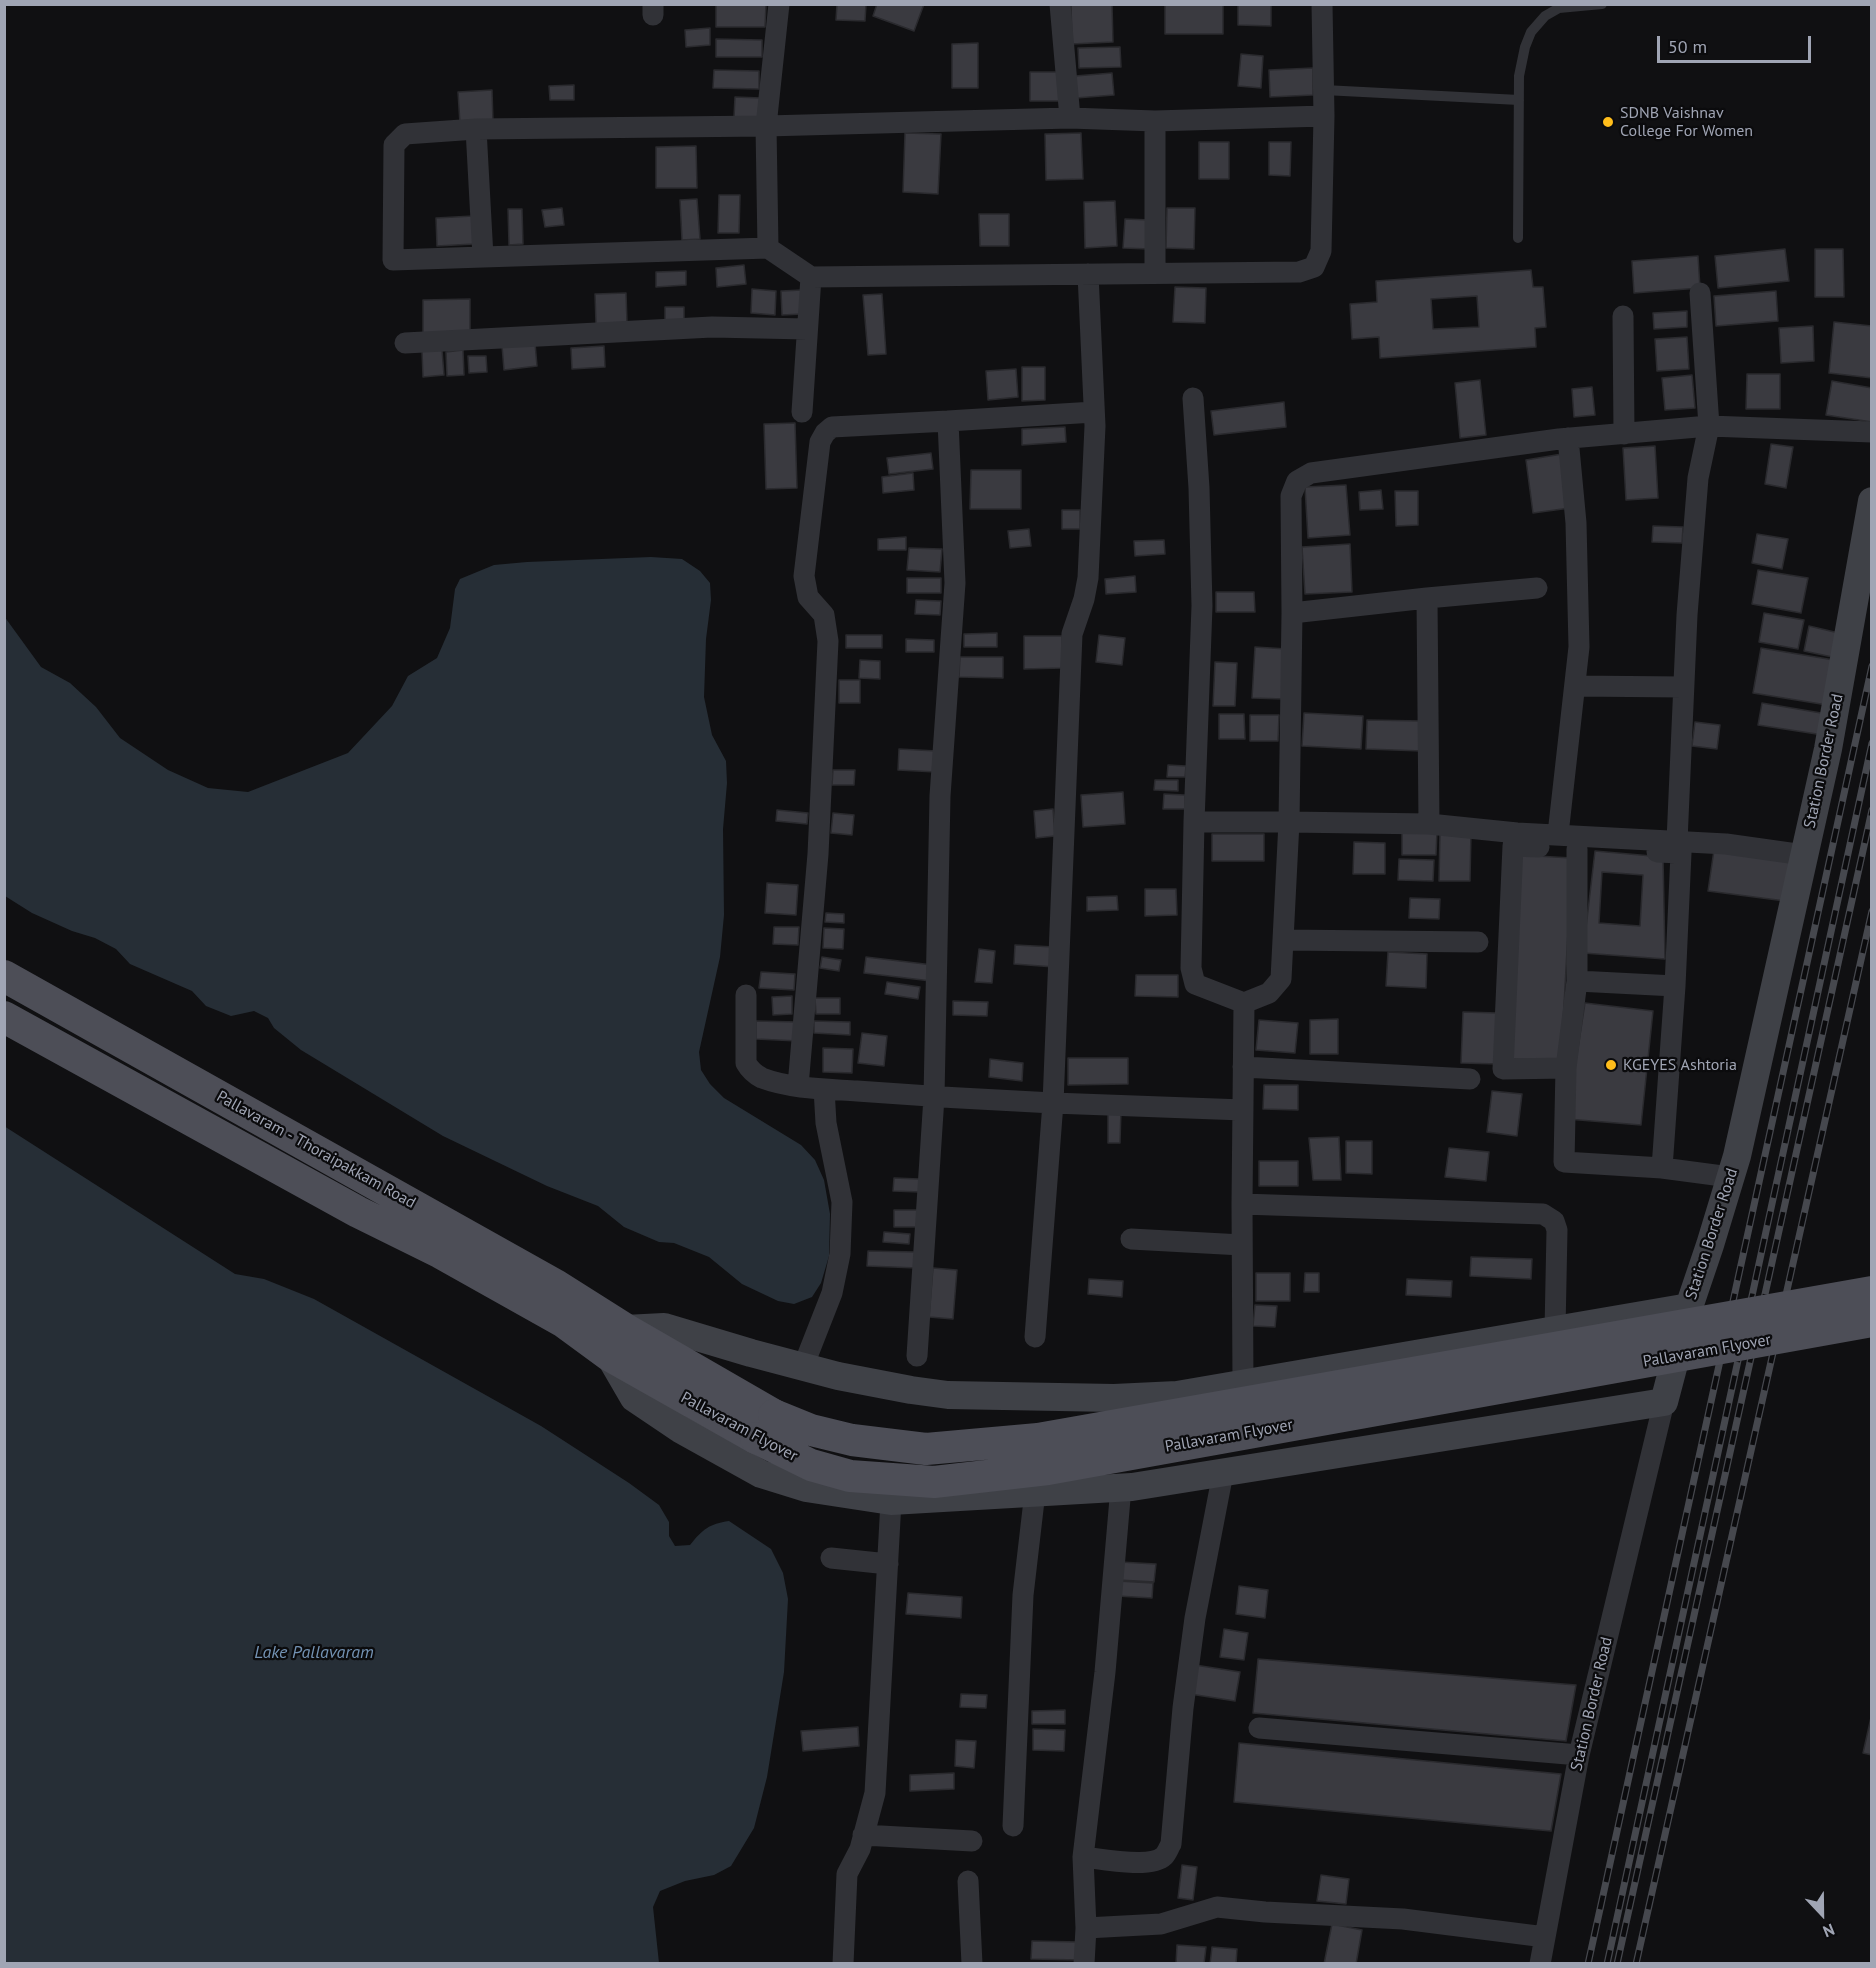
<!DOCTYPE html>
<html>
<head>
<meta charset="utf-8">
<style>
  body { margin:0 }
  #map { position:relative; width:1876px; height:1968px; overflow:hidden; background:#101012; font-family:"PT Sans",sans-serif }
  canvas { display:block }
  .frame { position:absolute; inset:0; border:6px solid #a0a5b4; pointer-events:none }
  .north { position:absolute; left:1792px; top:1884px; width:60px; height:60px; -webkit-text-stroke:4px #0b0b0d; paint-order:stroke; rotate:158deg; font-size:16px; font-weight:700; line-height:24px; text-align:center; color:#a0a5b4 }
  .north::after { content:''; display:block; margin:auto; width:21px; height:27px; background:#a0a5b4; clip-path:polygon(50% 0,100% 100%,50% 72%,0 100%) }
  .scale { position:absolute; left:1657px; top:36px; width:154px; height:27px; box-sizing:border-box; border:3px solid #a0a5b4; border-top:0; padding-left:8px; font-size:18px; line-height:21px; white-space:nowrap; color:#a0a5b4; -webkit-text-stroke:4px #0b0b0d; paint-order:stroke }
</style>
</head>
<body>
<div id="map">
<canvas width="1876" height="1968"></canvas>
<div class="frame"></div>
<div class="north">N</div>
<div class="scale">50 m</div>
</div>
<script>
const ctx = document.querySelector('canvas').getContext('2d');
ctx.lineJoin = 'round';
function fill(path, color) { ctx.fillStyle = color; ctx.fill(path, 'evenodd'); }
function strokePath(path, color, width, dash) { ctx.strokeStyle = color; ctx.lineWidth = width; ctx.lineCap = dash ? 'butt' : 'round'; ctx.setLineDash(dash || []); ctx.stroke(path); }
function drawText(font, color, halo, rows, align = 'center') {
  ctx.font = font + ' "PT Sans",sans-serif'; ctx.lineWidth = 4.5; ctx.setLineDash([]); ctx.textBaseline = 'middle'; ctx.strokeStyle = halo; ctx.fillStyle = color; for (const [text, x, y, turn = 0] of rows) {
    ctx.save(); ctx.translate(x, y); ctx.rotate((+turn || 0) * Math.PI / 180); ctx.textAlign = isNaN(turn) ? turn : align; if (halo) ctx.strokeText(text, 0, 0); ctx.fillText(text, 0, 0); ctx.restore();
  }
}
const water = new Path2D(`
  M651,557L682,559L700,571L710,583L711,600L706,639L704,697L712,735L726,761L727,783L723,829L724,915L720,957L699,1052L701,1070L710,1084L724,1098L801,1145L815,1160L824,1180L830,1214L829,1256L821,1283L812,1297L794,1304L778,1301L742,1284L709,1257L674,1243L659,1242L624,1227L598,1206L547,1186L443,1136L301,1050L274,1028L268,1018L254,1011L231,1016L206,1006L192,991L130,964L116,949L95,938L72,931L32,913L5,896L4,616L41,667L70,683L96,707L120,738L168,770L208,788L248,792L348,753L392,706L408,676L437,658L450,628L455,589L460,579L494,565L527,562Z
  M4,1126L235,1274L264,1279L314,1299L541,1426L629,1483L659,1505L669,1522V1536L675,1546L690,1545C703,1529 709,1524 729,1521L771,1549L783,1573L788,1599L784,1672L767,1777L754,1828L731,1866L714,1875L685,1881L660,1891L653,1907L659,1963H5Z`);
const building = new Path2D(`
  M716,4H766L765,27H716Z
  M837,4H866L865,21L836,20Z
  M877,4H924L914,31L873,16Z
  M1071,4H1112L1113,42L1072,44Z
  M1165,4H1223V34H1165Z
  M1238,4H1271V26L1238,25Z
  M710,28V45L686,47L685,30Z
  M716,39L762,40V57H716Z
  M978,43V88H952V44Z
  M1120,47L1121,67L1079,68L1078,48Z
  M1241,54L1263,56L1261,88L1238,86Z
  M1313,68V95L1270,97L1269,70Z
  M714,70L759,71V89L713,88Z
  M1030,72H1065L1064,101H1030Z
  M1112,73L1114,95L1076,98L1075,76Z
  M574,85V100H550L549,86Z
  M492,90L493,122L460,124L458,92Z
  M735,97L762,98V118L734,117Z
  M905,133L941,134L938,194L903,192Z
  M1081,133L1083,179L1046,180L1045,134Z
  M1199,142H1229V179H1199Z
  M1269,142H1291L1290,176L1269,175Z
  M696,146L697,188H656V147Z
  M719,195H740L739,233H718Z
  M697,199L700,239L682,240L680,200Z
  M1115,201L1117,246L1085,248L1084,202Z
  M562,208L564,225L545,227L542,210Z
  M1167,208H1195L1194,249L1166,248Z
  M508,209H522L523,244L509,245Z
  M979,214H1009V246H980Z
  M473,216L474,244L437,246L436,218Z
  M1125,219L1151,220L1149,249L1123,248Z
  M1785,249L1789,281L1718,288L1715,256Z
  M1815,249H1843L1844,297H1815Z
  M1698,256L1700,288L1634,293L1632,261Z
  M744,265L746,284L717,287L716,268Z
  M1531,270L1533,287H1543L1546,327L1535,328L1536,347L1380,358L1379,337L1352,339L1350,304L1377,302L1376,281ZM1477,296L1479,327L1433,329L1431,299Z
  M686,271V285L656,287V272Z
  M1175,287L1206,288L1205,323L1173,322Z
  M752,289L776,291L775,315L751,313Z
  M802,290L803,314L782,315L781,291Z
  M1776,291L1778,321L1716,326L1714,296Z
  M626,293L627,323L596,324L595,294Z
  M882,294L886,354L868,355L863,295Z
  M470,299V334H423V300Z
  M665,307H684V320H665Z
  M1687,311V327L1654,329L1653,313Z
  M1834,322L1872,326V378L1829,373Z
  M1813,326L1814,361L1781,363L1779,328Z
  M1687,337L1689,369L1657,371L1655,339Z
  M535,343L537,366L504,370L502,346Z
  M604,346L605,367L572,369L571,348Z
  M442,350L444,375L423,377L422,351Z
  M463,350L464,375L447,376L446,352Z
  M468,356H486L487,372L469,373Z
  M1022,367H1045V400L1022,401Z
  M1016,369L1018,397L988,400L986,371Z
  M1747,374H1780V409H1746Z
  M1692,375L1695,408L1665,410L1662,378Z
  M1480,380L1486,435L1460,438L1455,383Z
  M1832,381L1872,388V422L1826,415Z
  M1592,387L1595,415L1574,417L1572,389Z
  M1284,402L1286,427L1214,435L1211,411Z
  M795,423L797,488L766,489L764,424Z
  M1065,427L1066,442L1022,445V429Z
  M1771,444L1793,447L1786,488L1765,484Z
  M1655,446L1658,498L1626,500L1623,448Z
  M931,453L933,469L889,474L887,458Z
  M1562,454L1570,508L1533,513L1526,460Z
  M971,470H1021V509H970Z
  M913,473L914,490L883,493L882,477Z
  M1346,485L1350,535L1308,538L1305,487Z
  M1381,490L1383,509L1360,510L1359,492Z
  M1395,491H1418V525L1396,526Z
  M1062,510H1080V529H1062Z
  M1653,526L1683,527L1682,543L1652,542Z
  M1029,529L1031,546L1010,548L1008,531Z
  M1757,534L1788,539L1782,569L1752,563Z
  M906,537V550H878V539Z
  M1164,540L1165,554L1135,556L1134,541Z
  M1350,544L1352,592L1305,594L1302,547Z
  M909,548L942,549L940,572L907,570Z
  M1758,570L1808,578L1801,613L1752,604Z
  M1135,576L1136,592L1106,594L1105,579Z
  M907,578H941V593H907Z
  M1216,592H1254L1255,612H1216Z
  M916,600L941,601L940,615L915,614Z
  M1764,613L1804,620L1798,649L1759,642Z
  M1809,626L1843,634L1837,658L1804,651Z
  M997,633V647H964V634Z
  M846,635H882V648H846Z
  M1099,635L1125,638L1122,665L1096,662Z
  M1024,636H1062L1063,668L1024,669Z
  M906,639L934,640V652H906Z
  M1255,647L1287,649L1284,699L1252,698Z
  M1761,648L1834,660L1827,705L1753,693Z
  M960,657H1003V678L959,677Z
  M860,660L880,661V679L859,678Z
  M1215,662L1237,663L1235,706H1213Z
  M839,680H860V703H839Z
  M1762,703L1827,714L1823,735L1758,725Z
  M1304,713L1363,716L1361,749L1302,746Z
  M1219,714H1244L1245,739H1219Z
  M1250,715H1279L1278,741H1250Z
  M1367,720L1423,721L1422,751L1366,749Z
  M1695,722L1720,725L1717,749L1692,746Z
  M899,749L937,751L936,772L898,770Z
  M1168,765L1186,766L1185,777H1167Z
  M833,770H855L854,785H832Z
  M1155,780H1178V791L1154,790Z
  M1123,792L1125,824L1083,827L1081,795Z
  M1164,794L1185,795V809H1163Z
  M1053,809L1055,836L1036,838L1034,811Z
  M777,810L808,813L807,824L776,821Z
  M833,813L854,815L852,835L831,833Z
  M1402,830L1437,831L1436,855H1402Z
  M1440,831L1471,832L1470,881H1439Z
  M1212,834H1264V861H1212Z
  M1354,842L1385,843V874H1353Z
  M1714,850L1791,860L1785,901L1708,891Z
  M1595,851L1663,857L1665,959L1583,953ZM1602,872L1643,875L1640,926L1599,923Z
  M1519,855L1572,858L1561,1061L1508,1059Z
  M1399,859L1434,860L1433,881L1398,880Z
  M767,883L798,885L796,915L765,913Z
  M1145,889H1176L1177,915L1145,916Z
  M1117,896L1118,910L1087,911V897Z
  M1410,898L1440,899L1439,919L1409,918Z
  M826,913L844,914V923L825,922Z
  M774,927H799L798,945L773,944Z
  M824,928L844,929L843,949L823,948Z
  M1015,945L1055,947L1054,967L1014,964Z
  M979,949L995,951L992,983L975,982Z
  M1388,952L1427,954L1426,988L1386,986Z
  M822,957L841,960L839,971L820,968Z
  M866,957L933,965L931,981L864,973Z
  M761,972L795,974L794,990L759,988Z
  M1136,975H1178V997L1135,996Z
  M887,982L920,987L918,999L885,994Z
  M792,996V1014L773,1015L772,997Z
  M815,998H840V1014H816Z
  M953,1001L988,1002L987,1016L953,1015Z
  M1585,1003L1653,1011L1641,1125L1567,1119Z
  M1463,1012L1499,1013L1498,1064L1461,1063Z
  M1338,1019V1054H1310V1020Z
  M1259,1020L1298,1023L1295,1053L1256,1050Z
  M756,1021L799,1022L798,1041L756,1039Z
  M814,1021L850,1022V1035L814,1033Z
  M862,1033L887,1036L884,1066L858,1063Z
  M823,1048L853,1049L852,1073L823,1072Z
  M1068,1058H1128V1084L1068,1085Z
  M990,1059L1023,1063L1022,1081L989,1077Z
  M1264,1085H1298V1110L1263,1109Z
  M1492,1091L1522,1094L1517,1136L1487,1132Z
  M1108,1108L1121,1109L1120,1143H1108Z
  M1339,1137L1341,1180H1313L1309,1138Z
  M1346,1141H1372V1174L1346,1173Z
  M1449,1148L1489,1152L1486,1181L1445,1177Z
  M1259,1161H1298V1186H1259Z
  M894,1178L920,1179V1192L893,1191Z
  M894,1210H917V1227H894Z
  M884,1232L910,1234L909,1244L883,1242Z
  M868,1251L918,1252L917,1268L867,1266Z
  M1471,1257L1532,1259L1531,1279L1470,1276Z
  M933,1268L957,1270L953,1319L929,1317Z
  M1256,1273H1290V1301H1256Z
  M1305,1273H1319V1292H1304Z
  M1089,1279L1123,1281L1122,1297L1088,1294Z
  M1407,1279L1452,1281L1451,1297L1406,1295Z
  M1255,1305L1277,1306L1275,1327L1253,1326Z
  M1120,1562L1156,1564L1154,1582L1119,1580Z
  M1118,1581L1153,1583L1152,1598L1117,1596Z
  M1239,1586L1268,1590L1265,1618L1236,1614Z
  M908,1593L962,1597L961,1618L906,1614Z
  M1224,1629L1248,1633L1244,1660L1220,1657Z
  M1258,1659L1576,1685L1566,1741L1253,1713Z
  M1195,1665L1240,1672L1235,1701L1190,1694Z
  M961,1694L987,1695L986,1708L960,1707Z
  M1065,1710V1724H1032V1711Z
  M1872,1713V1755L1863,1753Z
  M858,1727L859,1746L803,1751L801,1731Z
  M1033,1729L1065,1730L1064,1751L1033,1750Z
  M956,1740L976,1741L974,1768L955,1766Z
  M1239,1743L1561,1774L1551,1831L1234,1802Z
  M954,1773V1789L910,1791V1775Z
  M1182,1865L1197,1867L1193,1900L1178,1898Z
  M1321,1875L1349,1879L1346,1904L1317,1901Z
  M1332,1924L1362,1930L1356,1964H1324Z
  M1032,1941L1080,1942V1960L1031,1959Z
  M1177,1945L1206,1947L1204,1964H1176Z
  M1212,1947L1237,1949L1236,1964H1210Z`);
const lane = new Path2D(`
  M1324,90L1519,100
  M1518,238L1519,76L1525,47L1531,32L1545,16L1559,8L1602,4`);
const street = new Path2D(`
  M1060,4L1070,118
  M653,15V4
  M1155,121V273
  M476,129L483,257L768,248L766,126L779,4
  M768,248L811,277L1299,272L1314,267L1321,251L1324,116L1322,4
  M483,257L393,260L394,145L405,134L476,129L766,126L1070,118L1155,121L1324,116
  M1088,274L1095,426L1088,578L1084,599L1072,634L1053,1103L1243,1110
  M1623,316L1624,434
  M405,343L712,327L807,329
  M1193,398L1199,488L1202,606L1194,822
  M802,412L811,277
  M1427,598L1537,588
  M1292,613L1427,598L1429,824
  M1575,686L1683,687
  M1558,834L1579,647L1576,523L1568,438
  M1677,841L1687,615L1698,478L1709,426L1700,293
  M1539,847L1513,846L1503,1069L1566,1068L1577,981V849
  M1657,852L1681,853L1675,986L1662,1168
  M1804,855L1726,844L1517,833L1429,824L1289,822L1292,613L1291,496L1297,481L1311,473L1559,439L1709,426L1872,432
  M1283,940L1478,942
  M1577,981L1675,986
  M746,995V1063C750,1070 754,1074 762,1078C791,1089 826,1089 857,1091C922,1096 987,1100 1053,1103L1035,1337
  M1243,1067L1470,1079
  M1566,1068L1564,1162L1662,1168L1730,1177
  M798,1086L818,854L828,641L824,615L808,597L804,576L820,442L825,433L832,427L948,421
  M1242,1204L1543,1214L1554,1221L1557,1230L1555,1330
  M1131,1239L1242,1245
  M917,1356L934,1097L940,796L955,583L948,421L1094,412
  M803,1367L832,1293L840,1254L842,1202L826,1123L824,1089
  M1243,1384L1242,1204L1244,1003L1269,993L1281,979L1289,822H1194L1191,968L1195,984L1244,1003
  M831,1558L888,1564
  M1259,1728L1579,1755
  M1013,1826L1023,1595L1035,1492
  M863,1835L972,1841
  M1083,1857C1101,1859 1151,1869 1164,1856C1167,1853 1169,1847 1171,1844L1183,1708L1195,1618L1223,1473
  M968,1881L972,1964
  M1086,1928L1161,1924L1217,1907L1265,1912L1403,1919L1545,1937
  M843,1964L847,1874L860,1849L875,1793L891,1501
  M1084,1964L1086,1928L1083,1857L1105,1672L1121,1487
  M1540,1964L1579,1755L1664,1402`);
const secondary = new Path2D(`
  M625,1329L664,1327L751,1353L838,1376L911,1390L948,1395L1114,1398L1177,1395L1689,1307
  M609,1355L634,1398L680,1429L761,1474L806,1488L891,1501L1132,1487L1664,1402L1689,1307L1710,1245L1737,1156L1828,749L1872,501`);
const primary = new Path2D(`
  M4,976L557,1286L625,1329L774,1415
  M4,1017L358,1212L441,1253L564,1322L609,1355L756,1438`);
const rail = new Path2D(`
  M1588,1964L1872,666
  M1607,1964L1872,743
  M1617,1964L1872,810
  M1636,1964L1872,911`);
const primaryBridge = new Path2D(`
  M774,1415L811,1430L852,1440L926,1449L1038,1439L1872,1292
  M756,1438L811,1465L850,1476L934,1482L1048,1469L1872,1321`);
const markers = [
  [1608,122,6,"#ffbd1b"],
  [1611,1065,6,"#ffbd1b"]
];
const poiNames = [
  ["SDNB Vaishnav",1620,113],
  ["College For Women",1620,131],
  ["KGEYES Ashtoria",1623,1065]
];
const streetNames = [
  ["Station Border Road",1824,761,-78],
  ["Pallavaram - Thoraipakkam Road",316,1150,29],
  ["Station Border Road",1712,1234,-72],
  ["Pallavaram Flyover",1707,1351,-10],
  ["Pallavaram Flyover",739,1427,28],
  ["Pallavaram Flyover",1229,1436,-10],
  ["Station Border Road",1592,1704,-77]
];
const waterNames = [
  ["Lake Pallavaram",314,1653]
];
fill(water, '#262e36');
fill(building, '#3a3a40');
strokePath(building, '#2a2a2e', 1.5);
strokePath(lane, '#313237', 10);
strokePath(street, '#313237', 21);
strokePath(secondary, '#3f4147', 28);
strokePath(primary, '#4d4e57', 32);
strokePath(rail, '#46484e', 7);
strokePath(rail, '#0b0b0d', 4.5, [14]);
strokePath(primaryBridge, '#4d4e57', 32);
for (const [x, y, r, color] of markers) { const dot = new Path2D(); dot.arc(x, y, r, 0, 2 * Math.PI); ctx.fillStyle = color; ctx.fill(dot); strokePath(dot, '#0b0b0d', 2); }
drawText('16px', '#a0a5b4', '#0b0b0d', poiNames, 'left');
drawText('16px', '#a0a5b4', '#0b0b0d', streetNames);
drawText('italic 18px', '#7392b3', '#0b0b0d', waterNames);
</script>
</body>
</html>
